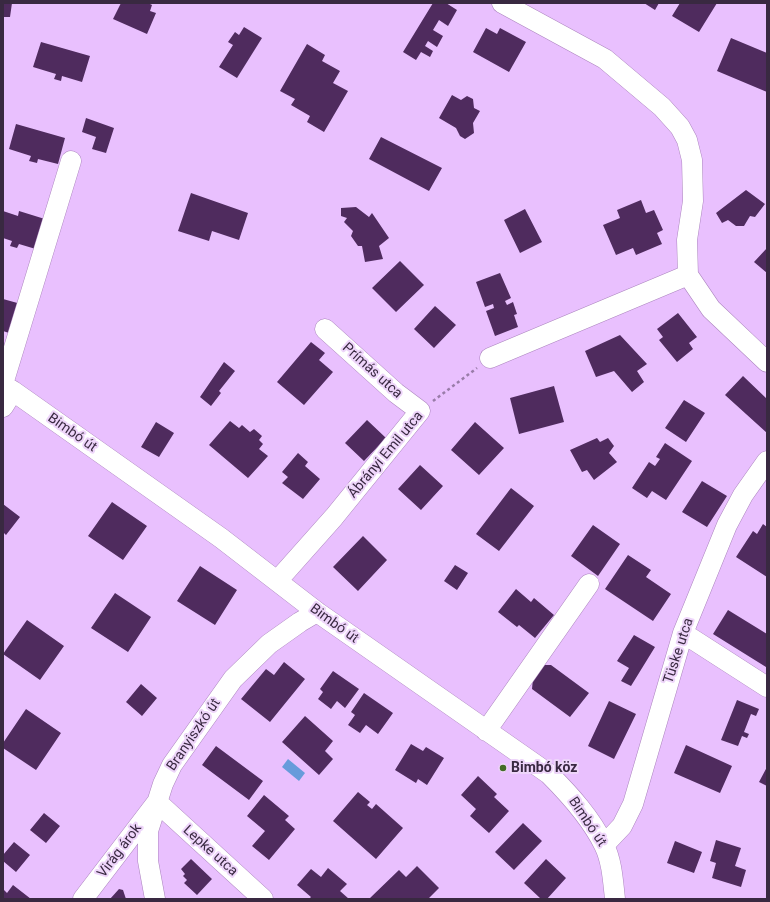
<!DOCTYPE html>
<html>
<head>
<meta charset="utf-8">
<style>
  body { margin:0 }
  #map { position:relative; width:770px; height:902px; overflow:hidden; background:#e9c0fe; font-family:Roboto,sans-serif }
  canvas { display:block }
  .frame { position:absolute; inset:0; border:4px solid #392941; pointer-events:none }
</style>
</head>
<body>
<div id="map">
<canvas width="770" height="902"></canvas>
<div class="frame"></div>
</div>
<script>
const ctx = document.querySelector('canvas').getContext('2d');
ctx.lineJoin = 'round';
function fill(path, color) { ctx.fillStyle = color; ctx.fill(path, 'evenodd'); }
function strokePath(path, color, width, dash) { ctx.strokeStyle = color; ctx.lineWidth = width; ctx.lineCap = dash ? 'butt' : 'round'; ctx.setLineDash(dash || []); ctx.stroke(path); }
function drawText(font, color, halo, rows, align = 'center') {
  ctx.font = font + ' Roboto,sans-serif'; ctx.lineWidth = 4; ctx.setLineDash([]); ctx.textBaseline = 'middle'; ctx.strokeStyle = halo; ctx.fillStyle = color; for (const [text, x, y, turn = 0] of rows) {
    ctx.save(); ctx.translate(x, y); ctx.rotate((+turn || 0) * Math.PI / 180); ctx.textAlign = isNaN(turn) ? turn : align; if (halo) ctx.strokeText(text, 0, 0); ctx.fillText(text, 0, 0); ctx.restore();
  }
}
const water = new Path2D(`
  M288,759L305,773L299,781L282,767Z`);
const building = new Path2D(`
  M3,3H12L10,17H3Z
  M121,3H148L152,5L150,11L156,13L147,34L113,19Z
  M433,3H446L457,10L448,26L439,20L433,30L443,36L437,47L428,41L425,46L433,51L430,57L421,52L416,60L403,52Z
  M644,3H659L655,10Z
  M680,3H717L699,32L672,16Z
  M244,27L262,38L237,78L219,67L233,45L228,42L235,32L239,35Z
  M486,28L497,34L500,28L526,42L509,72L473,52Z
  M731,38L767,53V92L717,71Z
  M41,42L90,56L82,82L62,76L61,81L54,79L56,74L33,67Z
  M307,44L325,55L322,61L340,71L333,83L348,91L324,132L307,122L310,116L291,105L295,99L280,91Z
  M452,95L461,100L467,96L473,99L474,108L480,111L473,123L474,133L465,139L460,136L456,128L439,118Z
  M86,118L114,128L106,153L92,149L96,137L82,132Z
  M16,124L65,138L58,164L38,159L37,163L29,161L31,156L9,149Z
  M381,137L442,168L429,191L369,159Z
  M746,190L765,204L755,217L750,216L744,226H736L728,220L722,223L716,213Z
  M191,193L248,213L239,240L212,231L209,241L178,231Z
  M641,200L646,213L654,210L663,230L657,233L662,244L636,255L633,248L616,255L603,225L620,218L617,210Z
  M356,207L369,217L372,213L389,238L379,246L383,259L365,262L362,246H358L351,236L353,231L344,222L347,218L341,216V208Z
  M525,209L542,242L520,253L504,220Z
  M3,211L18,216L19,211L48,220L39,250L19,244L17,248L10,246L12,241L3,238Z
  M767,248V273L754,262Z
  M400,261L424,285L396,312L372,288Z
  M500,273L511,298L505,301L507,305L513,302L517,314L514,315L518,327L495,336L486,311L494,308L493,304L485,307L476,282Z
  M3,299L21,304L12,334L3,331Z
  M435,306L456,325L434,348L414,329Z
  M678,313L697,337L689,343L693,349L677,362L659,340L663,337L657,329Z
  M620,335L647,364L637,371L644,382L632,392L614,371L596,377L585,351Z
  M311,342L325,353L319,360L333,372L304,405L277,382Z
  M224,362L235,371L219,391L221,393L211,406L200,397Z
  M743,376L767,399V433L725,395Z
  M554,386L564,422L519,434L510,398Z
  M684,400L705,413L686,442L665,428Z
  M367,420L386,438L364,461L345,443Z
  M230,421L239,428L242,425L250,432L254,429L262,436L259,440L263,444L259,449L268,456L248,478L209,445Z
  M156,422L174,433L159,457L141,447Z
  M475,422L504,448L479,475L451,450Z
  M597,438L600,442L608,438L614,446L609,453L617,462L594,480L587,470L582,472L570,450Z
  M665,443L692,461L666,500L652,491L647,498L632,488L649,462L655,466L660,459L656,457Z
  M298,453L308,462L305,466L320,479L303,499L282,483L288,477L282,472Z
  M420,465L443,486L421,510L398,489Z
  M702,481L727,496L707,527L682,512Z
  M511,488L534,506L499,551L476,534Z
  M112,502L147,526L123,560L88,536Z
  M3,504L20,517L6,535L3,532Z
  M763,524L767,527V577L736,557L753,531L757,534Z
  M593,525L620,544L598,576L571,556Z
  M363,536L387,560L358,591L333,567Z
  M628,555L651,570L646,577L671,594L653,621L605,589Z
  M455,565L468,573L457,590L444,581Z
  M200,566L237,590L215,625L177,601Z
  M516,589L531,602L534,598L554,615L535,638L519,625L517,627L498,612Z
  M115,593L151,617L128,652L91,628Z
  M728,610L767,634L766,667L713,634Z
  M27,620L64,646L40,680L3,654Z
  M634,635L655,647L631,686L621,681L629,668L617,661Z
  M284,662L305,679L270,722L241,699L266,669L274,675Z
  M542,665H551L589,693L570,717L532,689L533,678Z
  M333,671L359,689L345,708L337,701L331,709L318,699L323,692L320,689Z
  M141,684L157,698L142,716L126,702Z
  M364,693L393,713L378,734L366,725L360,733L348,725L355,715L351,712Z
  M737,700L759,709L756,716L751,714L744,732L749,734L747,738L742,736L738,746L721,740Z
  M609,701L636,714L614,759L588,746Z
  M26,709L61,733L36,770L3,748V743Z
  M305,716L333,741L325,751L333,759L319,775L282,742Z
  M411,744L423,751L426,747L444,758L427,785L418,779L416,783L395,770Z
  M686,745L732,766L720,793L674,773Z
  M216,746L263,781L249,800L202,765Z
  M767,767V786L759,782Z
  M478,776L497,794L494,797L509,811L489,833L470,816L476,809L461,795Z
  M358,792L370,802L367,805L372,809L376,804L403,828L376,859L333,821Z
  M264,795L289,816L285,820L295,829L269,860L252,846L265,831L247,816Z
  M44,813L60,826L46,843L30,830Z
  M523,823L542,841L514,870L495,852Z
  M716,840L741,848L735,866L746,870L741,887L712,878L716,863L710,861Z
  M675,841L702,852L694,873L667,863Z
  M14,842L30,855L16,872L3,861V855Z
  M191,859L212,879L197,895L184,883L187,880L183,876L185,874L181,869Z
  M546,859L566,878L547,899H541L524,883Z
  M417,866L439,888L428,899L370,898L399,870L406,877Z
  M328,868L347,884L340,891L349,899H309L311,897L297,885L311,869L321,877Z
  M13,885L31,899H3V889L7,893Z
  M119,889L123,890L126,899H110Z`);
const path = new Path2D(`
  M433,401L477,368`);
const minor = new Path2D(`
  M502,3L605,59L662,107L680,127L687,140L692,160L693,201L687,240L688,275L711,309L767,362
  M490,358L688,275
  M3,384L71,161
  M3,385L13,391L221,538L317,612L549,774C570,795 591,818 604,845C612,861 613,881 615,899
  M3,407L13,391
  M278,580L334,517L420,411L396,393L325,329
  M683,633L767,687
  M486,731L589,584
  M604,845L622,826L633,804L683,633L727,525L743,495L767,461
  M83,899L157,802L263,899
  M155,899L148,861V831L163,784L172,765L233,679L269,644L300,622L317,612`);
const markers = [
  [503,768,4,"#436b27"]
];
const streetNames = [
  ["Prímás utca",372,371,42],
  ["Bimbó út",72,433,35],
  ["Ábrányi Emil utca",386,455,-50],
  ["Bimbó út",334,624,36],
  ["Tüske utca",679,651,-72],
  ["Branyiszkó út",194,735,-56],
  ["Bimbó út",587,822,56],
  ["Virág árok",120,851,-53],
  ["Lepke utca",210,851,42]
];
const poiNames = [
  ["Bimbó köz",511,768]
];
fill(water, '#679bdb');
fill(building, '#4f2b5e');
strokePath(minor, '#ab84be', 21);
strokePath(path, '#997ca8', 2.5, [3, 3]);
strokePath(minor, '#fff', 20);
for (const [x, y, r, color] of markers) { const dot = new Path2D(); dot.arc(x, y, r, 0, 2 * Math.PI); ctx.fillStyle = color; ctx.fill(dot); strokePath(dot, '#eed5fa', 1.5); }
drawText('14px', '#392941', '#eed5fa', streetNames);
drawText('bold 14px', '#392941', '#eed5fa', poiNames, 'left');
</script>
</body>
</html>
